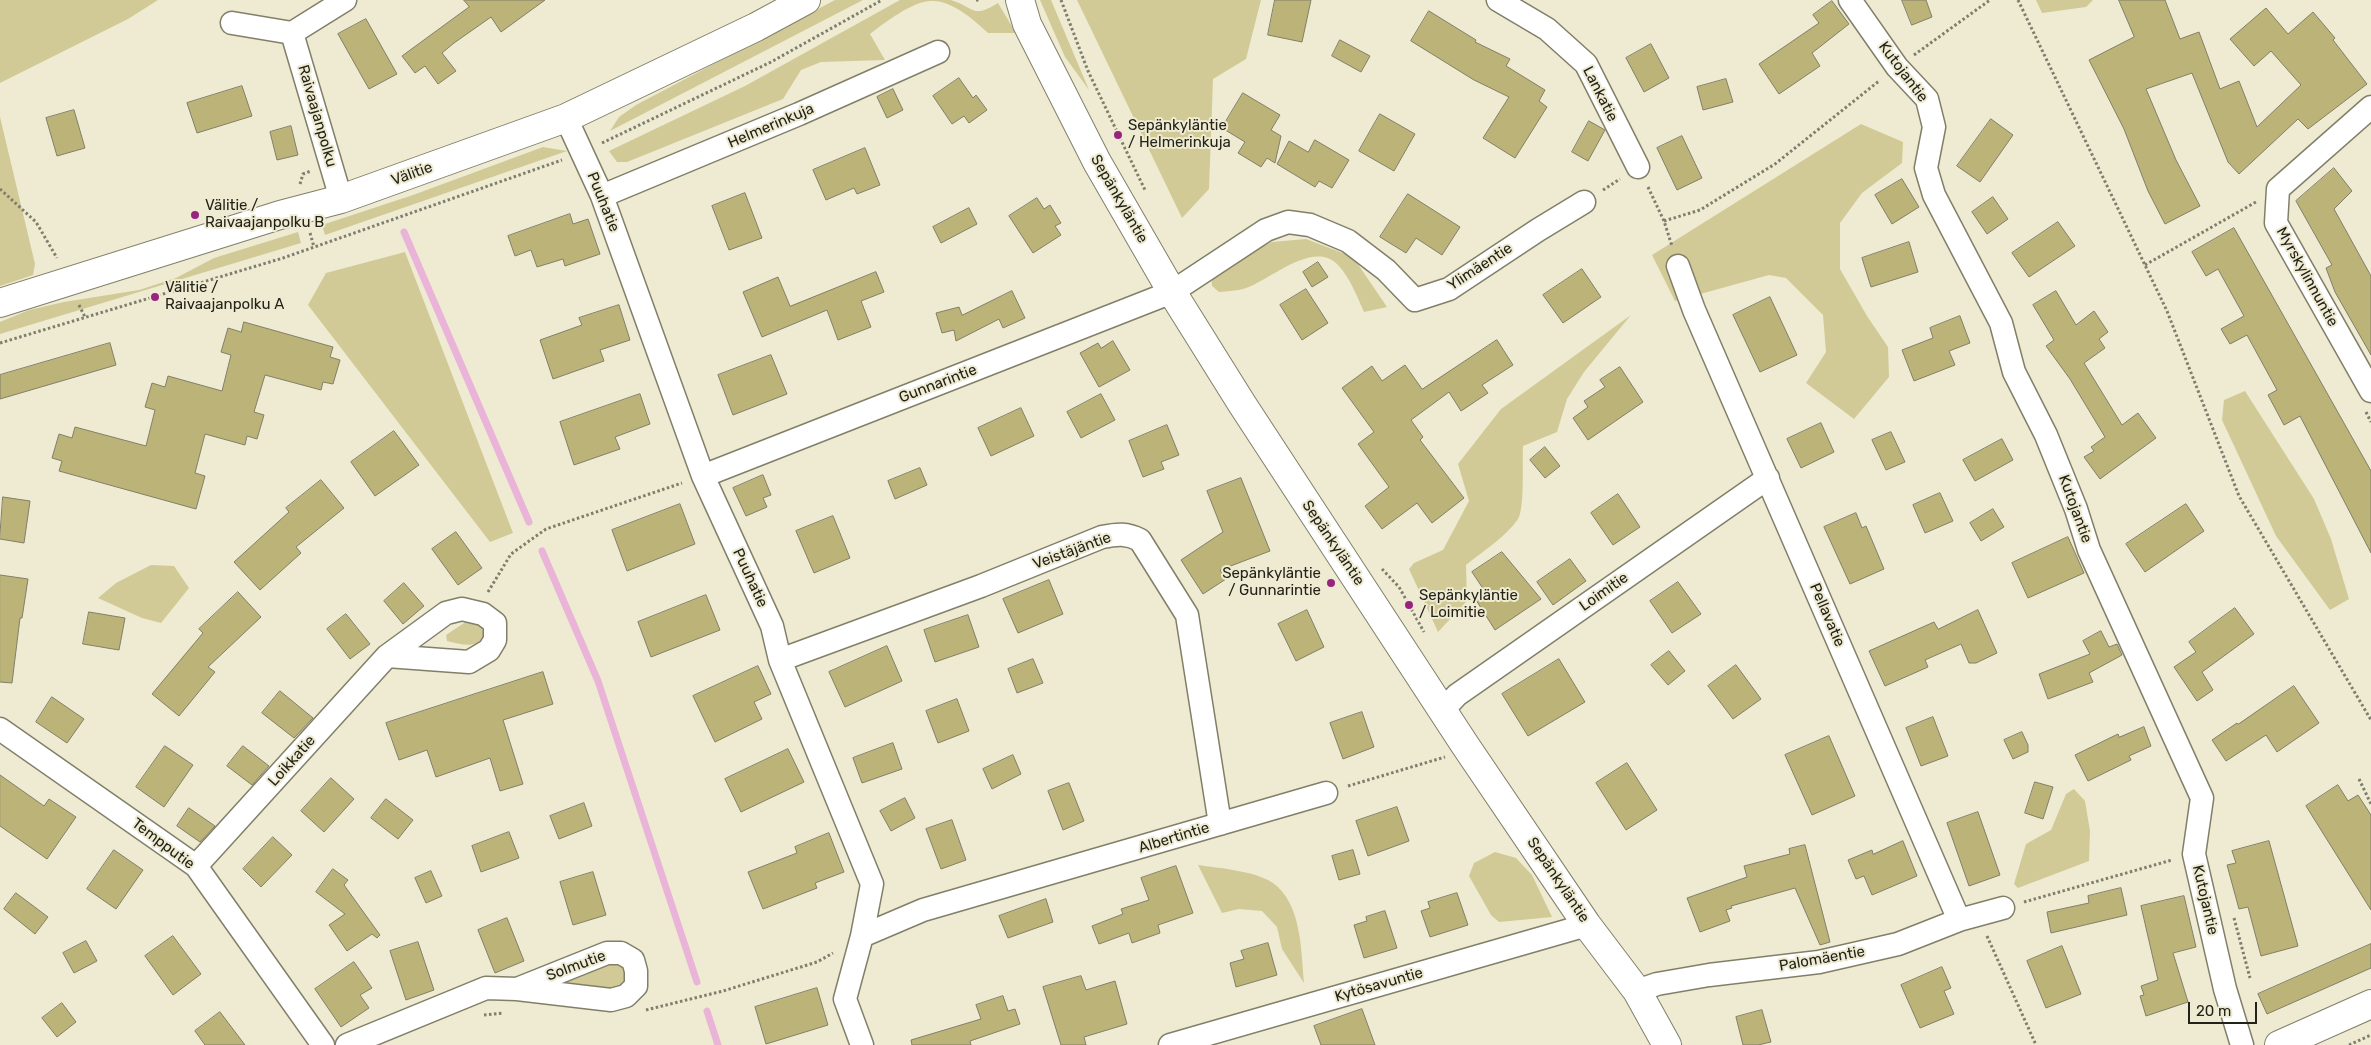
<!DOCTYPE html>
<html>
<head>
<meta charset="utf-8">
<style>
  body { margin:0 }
  #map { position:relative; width:2371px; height:1045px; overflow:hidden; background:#eeebd2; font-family:Rubik,sans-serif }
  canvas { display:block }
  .scale { position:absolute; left:2188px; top:1002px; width:69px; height:22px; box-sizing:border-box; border:2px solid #232219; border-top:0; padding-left:6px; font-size:15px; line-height:18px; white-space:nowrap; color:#232219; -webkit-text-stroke:4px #eeebd2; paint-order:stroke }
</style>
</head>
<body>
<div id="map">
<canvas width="2371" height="1045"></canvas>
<div class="scale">20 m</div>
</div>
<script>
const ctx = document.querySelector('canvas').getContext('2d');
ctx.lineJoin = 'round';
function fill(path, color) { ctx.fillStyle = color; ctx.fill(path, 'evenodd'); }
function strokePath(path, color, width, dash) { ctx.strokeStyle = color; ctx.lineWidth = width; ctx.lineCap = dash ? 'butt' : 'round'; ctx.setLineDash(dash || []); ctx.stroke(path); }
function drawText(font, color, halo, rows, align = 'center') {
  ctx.font = font + ' Rubik,sans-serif'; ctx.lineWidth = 4; ctx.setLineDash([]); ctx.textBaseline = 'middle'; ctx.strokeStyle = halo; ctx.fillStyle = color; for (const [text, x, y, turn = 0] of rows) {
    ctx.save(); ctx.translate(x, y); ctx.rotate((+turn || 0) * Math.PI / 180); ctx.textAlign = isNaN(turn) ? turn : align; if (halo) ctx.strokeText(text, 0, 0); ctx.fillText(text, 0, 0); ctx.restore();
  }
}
const green = new Path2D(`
  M0,0H158L128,19L0,83Z
  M835,0H863L610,131L619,117L636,105Z
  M900,0C913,0 939,0 951,0C976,8 972,19 998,3L1016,33H988C974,20 952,0 931,1C913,1 884,23 870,34L885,60L821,62L801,70L783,99L627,162H617L609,151L745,86Z
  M1040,0H1051L1089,90L1065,57Z
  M1077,0H1261L1246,59L1213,79L1209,189L1182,218Z
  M2036,0H2093L2086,7L2042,13Z
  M0,117L35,264L33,275L0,286Z
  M1861,124L1903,142L1902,163L1862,193L1840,223V269L1867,316L1888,347L1889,377L1854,419L1806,383L1826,352L1823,315L1786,278L1769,275L1675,301L1652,255Z
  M543,147L567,151L325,235L322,225L413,195Z
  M298,232L301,243L0,334V322L29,310L64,302L139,290L176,278L214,258Z
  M1306,239L1353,257L1387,307L1364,312C1357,296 1350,278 1338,265C1314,239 1270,280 1246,288C1238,291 1228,291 1219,292L1212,286L1211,272L1272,242Z
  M405,252L513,533L490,542L308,305L326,273Z
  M1631,315L1584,372L1567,399L1557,432L1523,446C1522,460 1525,508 1518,519C1506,537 1483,551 1466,565L1467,601L1438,632L1409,569L1414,563L1443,550L1469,501L1458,464L1501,409Z
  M2245,391L2314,499L2331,539L2349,599L2330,610L2276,536L2222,420L2224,400Z
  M151,565L174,566L189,588L161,623L142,618L98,598L116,583Z
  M467,621L482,625L485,635C475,650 462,644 447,641L446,635Z
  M2074,789L2085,801L2090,831L2089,861L2018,888L2014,884L2026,844L2051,830L2066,794Z
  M1495,852L1516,858L1532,875L1552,917L1499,922L1491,915L1469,876L1474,863Z
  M1198,865C1218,868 1256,871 1273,883C1302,904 1301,951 1304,983L1282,949L1277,927L1262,911L1239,909L1222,913Z
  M612,958L628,970L625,992L538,983Z`);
const stream = new Path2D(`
  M404,232L529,522
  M542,551L598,681L697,982
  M707,1011L718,1045`);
const building = new Path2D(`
  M464,0H545L501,32L491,17L454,43L442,53L456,71L438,84L425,66L415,73L402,56L469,7Z
  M1275,0H1311L1302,42L1268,35Z
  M1902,0H1926L1932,17L1912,25Z
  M2119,0H2165L2180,39L2199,32L2220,89L2239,81L2257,127L2301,85L2271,51L2254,66L2230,39L2266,8L2288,34L2313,12L2335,38L2333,40L2367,84L2308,129L2298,119L2239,174L2228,162L2192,73L2146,89L2176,160L2200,206L2165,224L2148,191L2124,129L2089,60L2134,37Z
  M1832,1L1849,24L1812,53L1820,66L1779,94L1759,64L1819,23L1813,15Z
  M1429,11L1476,40L1475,42L1510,59L1506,66L1545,90L1539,101L1547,107L1515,158L1483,138L1509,97L1474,80L1411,41Z
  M366,19L397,74L369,89L338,34Z
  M1340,40L1370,56L1361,72L1332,56Z
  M1651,44L1669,78L1644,92L1626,58Z
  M959,78L973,98L976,95L987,110L969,123L964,116L952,124L933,96Z
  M1726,79L1733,102L1703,110L1697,87Z
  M242,86L252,116L197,133L187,103Z
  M893,89L903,110L887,118L877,97Z
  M1243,93L1280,115L1271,130L1281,136L1275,163L1267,158L1261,167L1238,153L1245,142L1222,128Z
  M74,110L85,148L57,156L46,118Z
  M1380,114L1415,134L1394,171L1359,151Z
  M1991,119L2013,135L1980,182L1957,166Z
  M1589,121L1605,130L1588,161L1572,152Z
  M291,126L298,155L277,160L270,132Z
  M1682,136L1702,178L1677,190L1657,148Z
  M1315,140L1349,160L1332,188L1319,181L1315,187L1277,164L1289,141L1308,152Z
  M865,148L880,185L857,194L854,188L826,200L813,170Z
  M2334,168L2352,191L2334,209L2371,276V355L2335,292L2326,268L2332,265L2296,201Z
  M1902,179L1919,207L1892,224L1875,195Z
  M745,193L762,238L729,250L712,206Z
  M1408,194L1460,227L1442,255L1416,238L1406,253L1380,237Z
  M1993,197L2008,219L1987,234L1972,212Z
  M1037,198L1044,209L1050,205L1061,223L1055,226L1061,235L1033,253L1009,216Z
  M969,208L977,224L941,243L933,227Z
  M570,214L573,224L588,219L600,254L565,266L563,259L537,267L531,250L515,256L508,236Z
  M2058,222L2075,246L2029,277L2012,253Z
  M2234,228L2371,471V553L2300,416L2284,425L2268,395L2277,390L2247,335L2230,344L2221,329L2244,316L2218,269L2206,276L2192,252Z
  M1909,242L1918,272L1871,287L1862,258Z
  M1318,262L1328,277L1312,287L1303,272Z
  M1582,269L1601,297L1563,323L1543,295Z
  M876,272L884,292L861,301L871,327L838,340L827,310L762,337L743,292L778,277L790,306Z
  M1306,289L1328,323L1302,340L1280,305Z
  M1012,291L1025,318L1003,328L999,319L956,341L954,330L942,333L936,313L959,307L962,315Z
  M2056,291L2076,325L2094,311L2108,332L2099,339L2105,348L2084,363L2122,425L2138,413L2156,438L2100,479L2084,457L2094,451L2091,447L2105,437L2070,379L2046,346L2054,340L2033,305Z
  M1770,297L1797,355L1760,372L1733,315Z
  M619,305L630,340L600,350L604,361L553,379L540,340L582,325L579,318Z
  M1960,316L1970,343L1949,351L1955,365L1914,381L1902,350L1933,338L1930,328Z
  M244,322L333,347L330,357L340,360L333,384L323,382L321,390L265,375L254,412L264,415L257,439L247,436L245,445L205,434L195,473L205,476L196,509L59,471L62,461L52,458L59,434L72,438L75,427L146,446L155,410L145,407L152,383L165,387L168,376L222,391L231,355L221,352L228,328L241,332Z
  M1497,340L1513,365L1482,385L1488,393L1461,411L1449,392L1411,420L1423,437L1420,440L1464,498L1432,523L1417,503L1382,529L1365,506L1389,487L1358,444L1374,432L1342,388L1372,366L1382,381L1405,365L1422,389Z
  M1113,341L1130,370L1099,387L1080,353L1098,343L1101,348Z
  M110,343L116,365L0,399V375Z
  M771,355L787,394L733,415L718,375Z
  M1620,367L1643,402L1588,440L1573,418L1588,407L1584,401L1605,387L1600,380Z
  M640,394L650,424L615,437L620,449L574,465L560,422Z
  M1101,394L1115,420L1081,438L1067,412Z
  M1021,408L1034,436L991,456L978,428Z
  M1821,423L1834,452L1801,468L1787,439Z
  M1167,425L1179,455L1161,462L1164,469L1143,477L1129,441Z
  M394,431L419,465L375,496L351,462Z
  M1891,432L1905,462L1886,470L1872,440Z
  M2002,439L2013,460L1975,481L1963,460Z
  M1545,447L1560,466L1545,478L1530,460Z
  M920,468L927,485L895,499L888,481Z
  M763,475L771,495L763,498L767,507L746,516L733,488Z
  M1241,478L1270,551L1220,570L1226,579L1203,594L1181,560L1223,532L1207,491Z
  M321,480L344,508L296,547L301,553L260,590L234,562L289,512L286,508Z
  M1940,493L1953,521L1925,533L1913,505Z
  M1618,494L1640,527L1613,545L1591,513Z
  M3,497L30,501L24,543L0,539Z
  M680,504L695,544L627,571L612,530Z
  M2186,504L2204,531L2145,572L2126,544Z
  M1993,509L2004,527L1981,541L1970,523Z
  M1856,513L1862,528L1866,526L1884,569L1850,584L1824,527Z
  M833,516L850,558L814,573L796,531Z
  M456,532L482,568L458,585L432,549Z
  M2068,537L2084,573L2028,598L2012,563Z
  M1502,552L1541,599L1495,630L1476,600L1486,593L1472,572Z
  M1570,559L1586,581L1553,605L1537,582Z
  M0,575L28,579L22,618H20L12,683L0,682Z
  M1049,580L1063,614L1018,633L1003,599Z
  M1678,582L1701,614L1672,633L1650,601Z
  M404,583L424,606L403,624L384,601Z
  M238,592L261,617L208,667L215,672L179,716L152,694L203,633L199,629Z
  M706,595L720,630L651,657L638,622Z
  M2235,608L2254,634L2202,672L2213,690L2197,701L2174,667L2196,652L2189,642Z
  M1307,610L1324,647L1296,661L1278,624Z
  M1978,610L1997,653L1976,663H1969L1961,644L1925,660L1928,667L1885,686L1869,651L1934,622L1938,629Z
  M89,612L125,618L119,650L83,644Z
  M346,614L370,644L350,659L327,629Z
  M968,615L979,647L935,662L924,630Z
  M2101,631L2109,647L2117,644L2122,655L2089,673L2093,682L2048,699L2039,674L2090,654L2083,641Z
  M887,646L902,681L845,707L829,672Z
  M1669,651L1685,671L1668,685L1651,665Z
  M1033,659L1043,683L1017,693L1008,669Z
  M1559,659L1585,702L1528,736L1502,694Z
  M1736,665L1761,699L1733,719L1708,686Z
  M758,666L771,694L754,702L762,719L715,742L693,696Z
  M543,672L553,704L503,720L523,784L500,791L490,758L436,777L427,750L399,760L386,723Z
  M2294,686L2319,723L2277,752L2266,735L2226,761L2212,740L2237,723L2238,724Z
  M280,691L313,718L294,738L262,713Z
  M52,697L84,719L67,743L36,722Z
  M957,699L969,731L938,743L926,711Z
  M1362,712L1374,747L1343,759L1330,723Z
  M1933,717L1948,756L1921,766L1906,728Z
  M2144,727L2151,746L2129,756L2131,760L2088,781L2075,755L2118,734L2119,737Z
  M2022,732L2028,745V752L2013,759L2004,740Z
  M1829,736L1855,796L1812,815L1785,755Z
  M893,743L902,769L862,783L853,758Z
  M165,746L193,765L164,807L136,787Z
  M243,746L269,766L252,785L227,766Z
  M788,749L804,782L741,812L725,779Z
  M1013,755L1021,774L992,789L983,769Z
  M1627,763L1657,810L1626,830L1596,783Z
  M0,775L44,806L49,799L76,817L47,859L0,826Z
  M331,778L354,799L324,832L301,811Z
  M2035,782L2053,787L2043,819L2025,813Z
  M1069,783L1084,821L1063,830L1048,791Z
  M2338,785L2348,801L2358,795L2371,815V910L2306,806Z
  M905,798L915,818L891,831L880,811Z
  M386,799L413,820L398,839L371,818Z
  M584,803L592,826L559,839L550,816Z
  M1397,807L1409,841L1368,856L1356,821Z
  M189,808L215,826L200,842L177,826Z
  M1978,812L2000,875L1969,886L1947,823Z
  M952,820L966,860L941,869L926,829Z
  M509,832L519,858L481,872L472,846Z
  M829,833L844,872L815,883L817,888L763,909L748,872L797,853L795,847Z
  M273,837L292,855L261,887L243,869Z
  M1903,841L1917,876L1872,895L1864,876L1856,879L1848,860L1872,850L1873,854Z
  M2269,841L2298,946L2261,956L2248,907L2239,909L2227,865L2236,863L2232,851Z
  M1805,845L1830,942L1820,945L1795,888L1731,906L1732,908L1726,910L1730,921L1700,932L1687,898L1747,877L1744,866L1790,854L1789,849Z
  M114,850L143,870L116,909L87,889Z
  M1353,850L1360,874L1339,880L1332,856Z
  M1176,866L1193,913L1158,925L1160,933L1132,943L1129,933L1099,944L1092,926L1123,914L1121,909L1149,900L1141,878Z
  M333,869L348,880L344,885L380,935L377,938L372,934L347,951L329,925L345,914L316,892Z
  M431,871L442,896L426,903L415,878Z
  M593,872L606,915L573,925L560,882Z
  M2121,888L2127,915L2051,933L2047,912L2089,903L2088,896Z
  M16,893L48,917L35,934L4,909Z
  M1457,893L1468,925L1430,937L1421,911L1430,908L1428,902Z
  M2184,896L2196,947L2173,953L2188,1002L2146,1016L2140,996L2144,995L2141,986L2158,980L2141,906Z
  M1046,899L1053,922L1008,938L999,916Z
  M1385,911L1397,948L1364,958L1354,925L1367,921L1366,917Z
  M507,918L524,961L495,973L478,930Z
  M173,936L201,974L173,995L145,956Z
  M86,941L97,961L74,973L63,953Z
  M418,942L434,990L406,1000L390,951Z
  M1268,943L1277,975L1236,987L1230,963L1244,959L1241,951Z
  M2371,944V968L2267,1014L2258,994Z
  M2062,946L2081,994L2046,1008L2027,961Z
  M354,962L372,988L360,995L369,1008L341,1027L315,989Z
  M1942,967L1951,988L1944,991L1954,1014L1920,1028L1901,985Z
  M1081,976L1086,990L1115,981L1127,1024L1084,1037L1086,1045H1061L1043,987Z
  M817,988L828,1025L766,1044L755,1007Z
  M1003,996L1008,1011L1015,1009L1020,1024L970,1041L971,1045H912L911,1040L981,1019L976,1005Z
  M62,1003L76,1022L57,1037L42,1018Z
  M1362,1009L1375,1045H1321L1314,1026Z
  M1762,1010L1771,1042L1758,1045H1743L1736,1017Z
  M220,1012L245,1045H205L195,1031Z`);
const path = new Path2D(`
  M976,0H981
  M1061,0L1088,71L1145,190
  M2018,0L2167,311L2239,496L2371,720
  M1914,55L1990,0
  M602,143L771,62L882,0
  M300,184L303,174L311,171
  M1648,187L1664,221L1672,246
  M0,189L36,222L57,258
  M1603,190L1620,179
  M1664,221L1700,210L1775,164L1879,81
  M310,233L314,247
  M2145,265L2256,202
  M79,305L85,317
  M0,343L283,258L562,160
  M2366,412L2371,422
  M1382,569L1399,587L1424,632
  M488,592L511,554L546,529L682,483
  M2359,779L2371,804
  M1348,786L1445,757
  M2024,902L2172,860
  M2234,918L2250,978
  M1987,936L2036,1045
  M646,1010L723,991L817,962L833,953
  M484,1015L503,1013
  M2349,1045L2371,1035`);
const minor = new Path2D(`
  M1498,0L1547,29L1586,64L1638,167
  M1850,0L1897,67L1927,99L1934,127L1926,168L1934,195L2001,323L2014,372L2046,435L2076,509L2089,550L2202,798L2194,854L2225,989L2242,1045
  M232,23L292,33
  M2371,107L2278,189L2276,223L2371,391
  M566,118L602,196L703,476L772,626L780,660L872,884L862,936L845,999L862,1045
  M602,196L799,114L938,52
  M341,199L292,33L345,0
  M1678,266L1694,310L1959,920
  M703,476L1172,292L1266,230L1288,222L1310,225L1348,241L1386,270L1415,300L1449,289L1538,230L1584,202
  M780,660L981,586L1102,537C1117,534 1127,533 1140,540L1187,615L1220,824
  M1444,709L1457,695L1768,478
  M0,729L196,866L323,1045
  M196,866L387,656L446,613L462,609L483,614L495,623V640L489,650L469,662L387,656
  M862,936L923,910L1326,793
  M1637,991L1657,984L1709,975L1819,962L1898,944L1959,920L2003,908
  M347,1045L486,988L517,989L611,1000L626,996L636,986V971L633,960L621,953H607L517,989
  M1170,1045L1587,925`);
const tertiary = new Path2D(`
  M2279,1045L2371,1004`);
const secondary = new Path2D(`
  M1020,0L1027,24L1097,162L1172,292L1242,404L1465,745L1587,925L1637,991L1667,1045
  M0,303L280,215L341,199L566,118L756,27L806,0`);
const markers = [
  [1118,135,5,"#99247f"],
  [195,215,5,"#99247f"],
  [155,297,5,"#99247f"],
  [1331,583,5,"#99247f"],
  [1409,605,5,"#99247f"]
];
const streetNames = [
  ["Kutojantie",1903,72,53],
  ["Lankatie",1600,94,63],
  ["Raivaajanpolku",317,116,74],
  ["Helmerinkuja",771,126,-23],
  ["Välitie",412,174,-20],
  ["Sepänkyläntie",1119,199,60],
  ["Puuhatie",603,202,68],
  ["Ylimäentie",1480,267,-33],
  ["Myrskylinnuntie",2307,277,61],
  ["Gunnarintie",938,384,-21],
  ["Kutojantie",2075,509,70],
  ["Sepänkyläntie",1333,543,56],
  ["Veistäjäntie",1072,551,-20],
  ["Puuhatie",750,578,65],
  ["Loimitie",1604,592,-35],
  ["Pellavatie",1827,615,67],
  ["Loikkatie",292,761,-48],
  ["Albertintie",1174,838,-17],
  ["Tempputie",163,844,37],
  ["Sepänkyläntie",1558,880,56],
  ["Kutojantie",2205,900,77],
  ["Palomäentie",1822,959,-10],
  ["Solmutie",576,966,-20],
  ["Kytösavuntie",1379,985,-16]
];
const poiNames = [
  ["Sepänkyläntie",1128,126],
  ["/ Helmerinkuja",1128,143],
  ["Välitie /",205,206],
  ["Raivaajanpolku B",205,223],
  ["Välitie /",165,288],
  ["Raivaajanpolku A",165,305],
  ["Sepänkyläntie",1321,574,"right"],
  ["/ Gunnarintie",1321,591,"right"],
  ["Sepänkyläntie",1419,596],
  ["/ Loimitie",1419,613]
];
fill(green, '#d1ca96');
strokePath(stream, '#eab3d8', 7);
fill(building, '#bbb378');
strokePath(building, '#827f68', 1);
strokePath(minor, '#827f68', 25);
strokePath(tertiary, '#827f68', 30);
strokePath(secondary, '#827f68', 30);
strokePath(path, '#7f7d6d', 3, [2.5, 2.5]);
strokePath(minor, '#fff', 22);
strokePath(tertiary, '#fff', 28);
strokePath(secondary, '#fff', 28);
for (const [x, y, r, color] of markers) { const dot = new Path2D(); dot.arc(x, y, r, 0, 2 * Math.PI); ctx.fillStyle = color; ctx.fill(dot); strokePath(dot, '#eeebd2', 2); }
drawText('15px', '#232219', '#eeebd2', streetNames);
drawText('15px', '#232219', '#eeebd2', poiNames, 'left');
</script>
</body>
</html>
